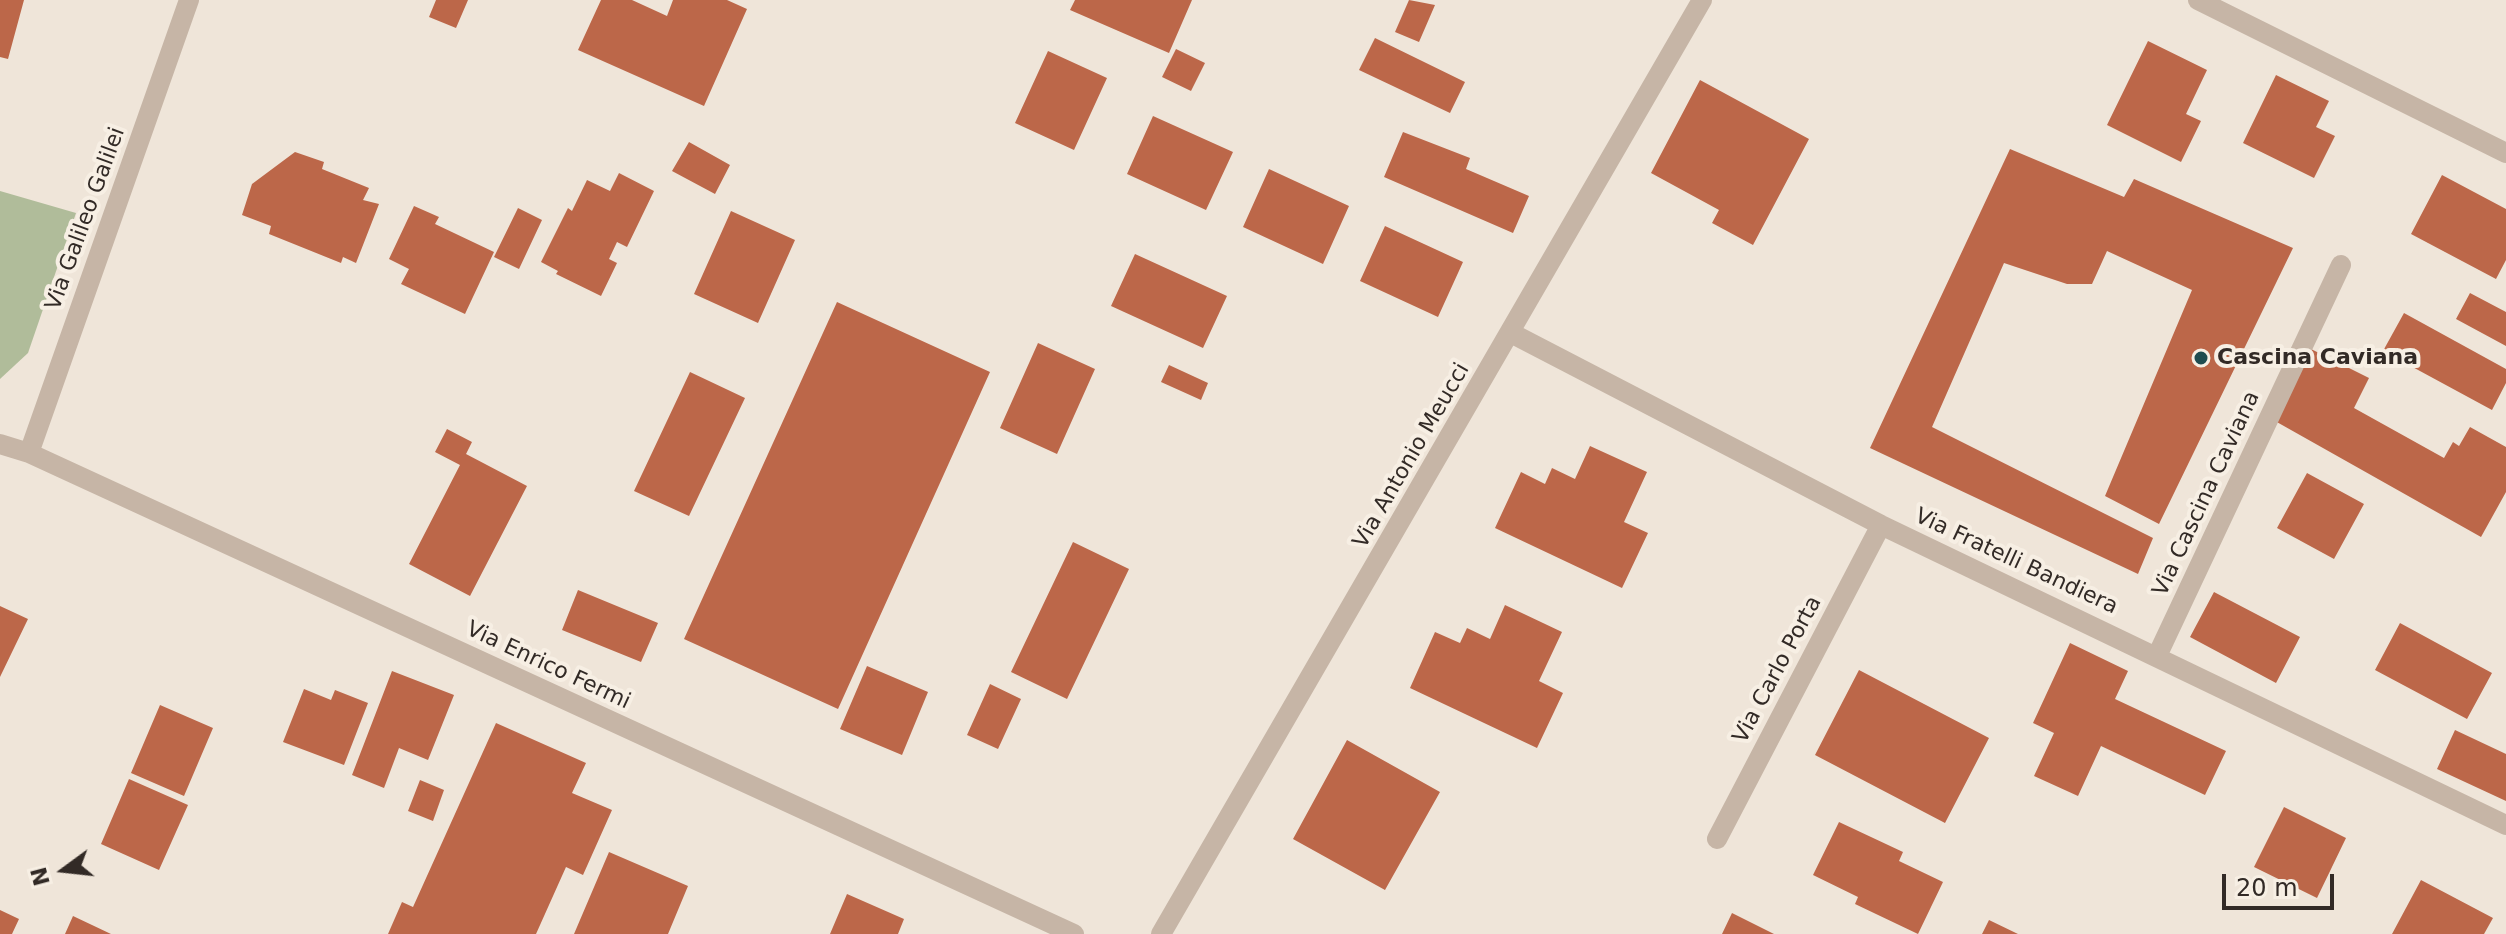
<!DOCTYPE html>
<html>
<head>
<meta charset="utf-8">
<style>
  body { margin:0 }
  #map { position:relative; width:2506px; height:934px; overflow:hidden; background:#efe5d9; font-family:"DejaVu Sans",sans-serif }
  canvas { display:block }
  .north { position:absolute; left:24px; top:830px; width:80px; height:80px; -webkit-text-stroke:6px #f7efe4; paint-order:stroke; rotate:255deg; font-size:22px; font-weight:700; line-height:32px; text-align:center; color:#322a26 }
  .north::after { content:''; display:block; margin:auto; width:28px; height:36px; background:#322a26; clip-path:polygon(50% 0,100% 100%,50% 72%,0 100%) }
  .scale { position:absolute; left:2222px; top:874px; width:112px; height:36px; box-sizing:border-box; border:4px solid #322a26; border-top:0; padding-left:10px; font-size:24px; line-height:28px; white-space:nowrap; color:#322a26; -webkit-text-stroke:6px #f7efe4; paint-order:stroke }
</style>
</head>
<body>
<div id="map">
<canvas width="2506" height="934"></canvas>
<div class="north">N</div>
<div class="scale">20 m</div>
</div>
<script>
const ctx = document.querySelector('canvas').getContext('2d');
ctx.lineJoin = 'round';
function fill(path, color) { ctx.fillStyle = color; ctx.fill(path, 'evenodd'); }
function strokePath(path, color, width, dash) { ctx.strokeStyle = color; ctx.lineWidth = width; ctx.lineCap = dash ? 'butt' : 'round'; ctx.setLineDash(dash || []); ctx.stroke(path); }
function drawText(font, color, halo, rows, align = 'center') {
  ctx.font = font + ' "DejaVu Sans",sans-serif'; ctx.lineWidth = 8; ctx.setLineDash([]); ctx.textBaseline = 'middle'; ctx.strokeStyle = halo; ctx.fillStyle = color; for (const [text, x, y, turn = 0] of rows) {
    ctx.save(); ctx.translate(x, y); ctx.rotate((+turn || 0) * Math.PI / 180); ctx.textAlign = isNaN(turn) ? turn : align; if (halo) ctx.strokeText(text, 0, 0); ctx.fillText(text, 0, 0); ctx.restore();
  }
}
const green = new Path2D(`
  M0,191L76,213L28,353L0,379Z`);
const building = new Path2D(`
  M0,0H24L8,59L0,57Z
  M436,0H468L456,28L429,17Z
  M601,0H632L667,16L673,0H727L747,9L704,106L578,50Z
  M1075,0H1192L1169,53L1070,10Z
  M1409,0L1435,5L1419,42L1395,32Z
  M1375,38L1465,82L1450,113L1359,70Z
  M2148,41L2207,70L2186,114L2201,121L2181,162L2107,125Z
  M1176,49L1205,63L1191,91L1162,77Z
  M1048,51L1107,78L1074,150L1015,123Z
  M2276,75L2329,101L2316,127L2335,136L2314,178L2243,143Z
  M1700,80L1809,139L1753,245L1712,223L1719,210L1651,173Z
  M1153,116L1233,152L1206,210L1127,174Z
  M1403,132L1470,158L1466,169L1529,196L1513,233L1384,177Z
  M689,142L730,165L715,194L672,171Z
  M2010,149L2124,197L2134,179L2293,248L2159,524L2105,496L2192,290L2107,251L2092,284H2067L2004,263L1932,427L2153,538L2138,574L1870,448Z
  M295,152L324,162L322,169L369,188L363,200L379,204L356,263L343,257L341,263L269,234L271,226L242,215L252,184Z
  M1269,169L1349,206L1323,264L1243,227Z
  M619,173L654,191L627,247L617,242L609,259L617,263L601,296L556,274L558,271L541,262L568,208L572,211L587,180L610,191Z
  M2442,175L2506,209V260L2496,279L2411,234Z
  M414,206L439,217L435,224L494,252L465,314L401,284L409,269L389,259Z
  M518,208L542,220L519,269L494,257Z
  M731,211L795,240L758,323L694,294Z
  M1385,226L1463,262L1438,317L1360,281Z
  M1135,254L1227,296L1203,348L1111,306Z
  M2470,293L2506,312V346L2456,319Z
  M837,302L990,372L838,709L684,639Z
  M2404,313L2506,369V383L2492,410L2383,351Z
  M1038,343L1095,369L1057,454L1000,428Z
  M2309,348L2369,378L2354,408L2444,458L2453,442L2459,446L2470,427L2506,447V492L2481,537L2275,421Z
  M1169,365L1208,383L1201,400L1161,382Z
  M690,372L745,398L689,516L634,491Z
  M447,429L472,442L466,454L527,486L470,596L409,564L460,465L435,452Z
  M1590,446L1647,472L1624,522L1648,533L1622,588L1495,528L1521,472L1545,484L1552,468L1575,479Z
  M2307,473L2364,504L2334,559L2277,528Z
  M1073,542L1129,569L1067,699L1011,672Z
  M578,590L658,623L641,662L562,630Z
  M2214,592L2300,637L2276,683L2190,637Z
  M1505,605L1562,632L1539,681L1563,693L1537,748L1410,688L1435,632L1460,643L1467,628L1490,639Z
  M0,606L28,619L0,677Z
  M2400,623L2492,673L2467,719L2375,670Z
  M2070,643L2128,671L2115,699L2226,751L2205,795L2101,746L2078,796L2034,776L2054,733L2033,723Z
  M867,666L928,692L902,755L840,729Z
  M1859,670L1989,738L1945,823L1815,755Z
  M392,671L454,695L428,760L399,748L384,788L352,775Z
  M990,684L1021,699L998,749L967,735Z
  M304,689L331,700L335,690L368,703L344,765L283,742Z
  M160,705L213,728L184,796L131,773Z
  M496,723L586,763L572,793L612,810L583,875L566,867L536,934H388L402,902L413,907Z
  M2455,730L2506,754V801L2437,769Z
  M1347,740L1440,792L1385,890L1293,839Z
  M129,779L188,805L159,870L101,844Z
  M420,780L444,790L433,821L408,811Z
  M2284,807L2346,838L2317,898L2254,867Z
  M1839,822L1903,852L1899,861L1943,882L1918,934L1855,904L1858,897L1813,875Z
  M609,852L688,886L668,934H574Z
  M2421,880L2493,918L2484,934H2392Z
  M847,894L904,919L898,934H830Z
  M0,910L19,919L12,934H0Z
  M1732,913L1774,934H1722Z
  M73,916L111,934H65Z
  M1989,920L2018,934H1982Z`);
const street = new Path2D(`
  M2198,0L2506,153
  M1511,333L1881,525L2506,825
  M0,444L29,453L1074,934
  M29,453L189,0
  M2157,656L2341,265
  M1717,839L1881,525
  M1161,934L1702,0`);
const markers = [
  [2201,358,8,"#1f4c50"]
];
const streetNames = [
  ["Via Galileo Galilei",86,219,-70],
  ["Via Antonio Meucci",1412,456,-60],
  ["Via Cascina Caviana",2207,494,-65],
  ["Via Fratelli Bandiera",2016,562,25],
  ["Via Enrico Fermi",548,666,25],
  ["Via Carlo Porta",1778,670,-62]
];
const poiNames = [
  ["Cascina Caviana",2217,358]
];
fill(green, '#b0bc9a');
fill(building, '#bc6749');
strokePath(street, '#c6b5a6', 20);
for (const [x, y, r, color] of markers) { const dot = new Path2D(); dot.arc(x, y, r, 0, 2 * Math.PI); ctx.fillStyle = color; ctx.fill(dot); strokePath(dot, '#f7efe4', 3); }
drawText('22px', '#322a26', '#f7efe4', streetNames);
drawText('bold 22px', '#322a26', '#f7efe4', poiNames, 'left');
</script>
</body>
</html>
